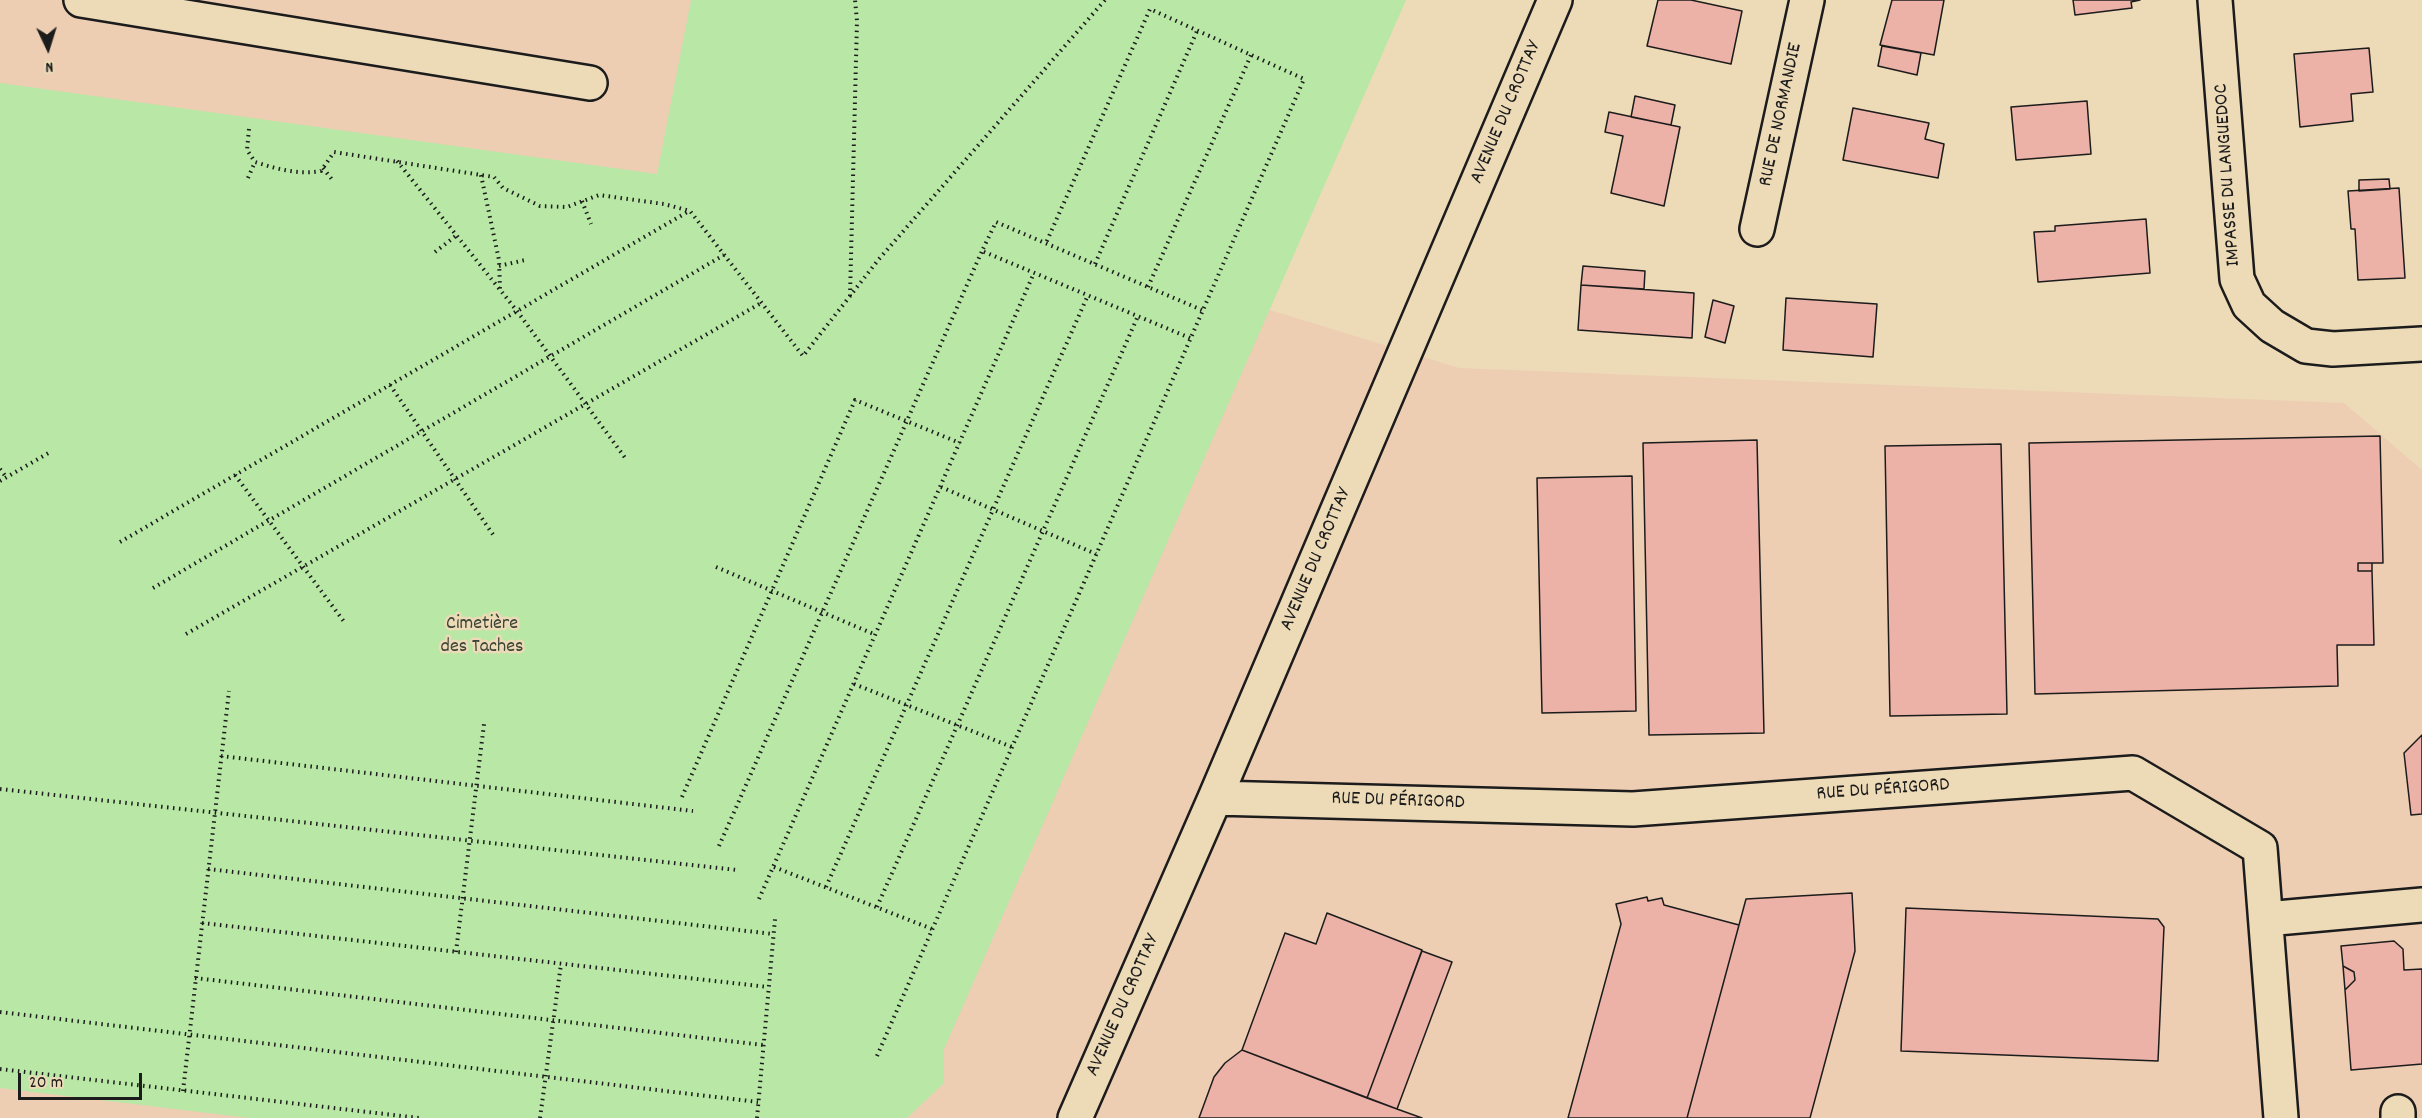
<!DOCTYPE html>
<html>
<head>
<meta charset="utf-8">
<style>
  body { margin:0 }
  #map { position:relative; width:2422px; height:1118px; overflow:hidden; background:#eddab7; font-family:Dekko,sans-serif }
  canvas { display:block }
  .north { position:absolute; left:18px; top:18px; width:60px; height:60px; -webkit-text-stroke:4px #eddab7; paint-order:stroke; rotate:176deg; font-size:16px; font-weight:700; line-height:24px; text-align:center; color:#1c1c1c }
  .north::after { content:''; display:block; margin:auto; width:21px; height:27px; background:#1c1c1c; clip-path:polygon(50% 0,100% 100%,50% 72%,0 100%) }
  .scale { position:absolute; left:18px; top:1073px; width:124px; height:27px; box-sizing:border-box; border:3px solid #1c1c1c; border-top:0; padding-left:8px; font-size:18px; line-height:21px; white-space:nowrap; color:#1c1c1c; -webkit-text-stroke:4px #eddab7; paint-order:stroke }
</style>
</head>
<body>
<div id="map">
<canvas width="2422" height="1118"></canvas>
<div class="north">N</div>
<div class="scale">20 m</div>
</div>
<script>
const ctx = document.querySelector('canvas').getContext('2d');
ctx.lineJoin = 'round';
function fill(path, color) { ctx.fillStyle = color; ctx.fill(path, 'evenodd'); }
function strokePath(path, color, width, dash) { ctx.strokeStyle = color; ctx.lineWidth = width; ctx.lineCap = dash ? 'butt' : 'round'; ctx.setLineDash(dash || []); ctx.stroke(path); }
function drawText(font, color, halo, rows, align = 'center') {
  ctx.font = font + ' Dekko,sans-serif'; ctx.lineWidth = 5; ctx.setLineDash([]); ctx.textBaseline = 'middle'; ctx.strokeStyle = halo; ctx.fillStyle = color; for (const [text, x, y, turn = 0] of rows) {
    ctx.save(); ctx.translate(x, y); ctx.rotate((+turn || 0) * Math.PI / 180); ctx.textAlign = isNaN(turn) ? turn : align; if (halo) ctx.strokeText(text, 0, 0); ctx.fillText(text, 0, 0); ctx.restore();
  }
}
const built = new Path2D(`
  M0,0H1383L1244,302L1459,368L2344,403L2422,470V1118H0Z`);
const green = new Path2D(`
  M691,0H1406L944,1049V1083L907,1118H250L0,1088V83L657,174Z`);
const building = new Path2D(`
  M1658,0H1691L1742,11L1731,64L1647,46Z
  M1892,0H1944L1934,55L1880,45Z
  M2073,0H2140L2131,2L2132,8L2075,15Z
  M1882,46L1921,53L1917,75L1878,66Z
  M2369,48L2373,92L2351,94L2353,121L2300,127L2294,54Z
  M1635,96L1675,105L1671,125L1631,117Z
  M2087,101L2091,154L2016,160L2011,107Z
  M1853,108L1929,123L1925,139L1944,144L1938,178L1843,160Z
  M1609,112L1680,127L1664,206L1611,193L1623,136L1605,132Z
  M2389,179L2390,189L2359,191V180Z
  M2399,188L2405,278L2358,280L2355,229H2351L2348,191Z
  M2146,219L2150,273L2038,282L2034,232L2055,231V226Z
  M1583,266L1645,271L1644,289L1581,285Z
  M1581,285L1694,293L1692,338L1578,330Z
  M1786,298L1877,304L1873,357L1783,350Z
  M1713,300L1734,306L1725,343L1705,337Z
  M2380,436L2383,563H2358V571H2372L2374,645H2337L2338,686L2035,694L2029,443Z
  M1757,440L1764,733L1649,735L1643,443Z
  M2001,444L2007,714L1890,716L1885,446Z
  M1632,476L1636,711L1542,713L1537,478Z
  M2358,563H2372V571H2358Z
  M2422,735V814L2411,815L2404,753Z
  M1852,893L1855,951L1810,1118H1687L1746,899Z
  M1647,897L1648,901L1662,898L1664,905L1739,925L1687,1118H1568L1621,924L1616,904Z
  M1906,908L2158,919L2164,927L2158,1061L1901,1051Z
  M1327,913L1422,950L1367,1098L1242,1050L1285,933L1316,944Z
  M2394,941L2403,949L2404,970L2422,969V1064L2351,1070L2345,990L2355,980L2354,972L2343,966L2341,946Z
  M1422,951L1452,962L1397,1109L1367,1098Z
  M2343,966L2354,972L2355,980L2345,990Z
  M1242,1050L1397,1109L1422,1118H1199L1214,1077L1225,1063Z`);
const path = new Path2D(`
  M249,129L247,150L255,162C277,169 298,175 321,171L334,152L494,177L503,188L540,206L567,207L599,195L664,204L690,211L803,356L879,259L1105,0
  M397,161L517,311L626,459
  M323,168L334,182
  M481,175L499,260L500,289
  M248,178L255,162
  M582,201L591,224
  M435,252L457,235
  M1095,264L1197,31
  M499,266L525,260
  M1148,287L1251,55
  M850,296L857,21L855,0
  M1190,338L982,251L996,222L1202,310
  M390,385L494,536
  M0,469L6,477
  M235,475L345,623
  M0,481L52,451
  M941,487L1096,554
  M120,542L689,211
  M716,567L876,635
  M153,588L724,255
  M186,634L761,303
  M854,684L1012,747
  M221,756L693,811
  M0,789L737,870
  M682,797L855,400L960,443
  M719,846L982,251
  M774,867L932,929
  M208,869L773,934
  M826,887L1088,295
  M759,899L1034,273
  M877,907L1138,316
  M202,923L768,987
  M456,952L484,724
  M195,978L763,1045
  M0,1012L758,1102
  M877,1056L1304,79L1150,9L1046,243
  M0,1069L419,1118
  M183,1091L229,691
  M540,1118L561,964
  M757,1118L775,919`);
const minor = new Path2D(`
  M81,0L590,83
  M2215,0L2237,279L2249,305L2272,326L2306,346L2333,349L2422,344
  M1757,229L1807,0
  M1215,798L1633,809L2133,773L2260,848L2281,1118
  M2266,919L2422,905
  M2398,1112V1118
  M1075,1118L1215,798L1555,0`);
const streetNames = [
  ["AVENUE DU CROTTAY",1507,113,-67],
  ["RUE DE NORMANDIE",1782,115,-78],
  ["IMPASSE DU LANGUEDOC",2229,175,-94],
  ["AVENUE DU CROTTAY",1317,560,-67],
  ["RUE DU PÉRIGORD",1883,791,-4],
  ["RUE DU PÉRIGORD",1398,802,2],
  ["AVENUE DU CROTTAY",1124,1006,-66]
];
const parkNames = [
  ["Cimetière",482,625],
  ["des Taches",482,648]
];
fill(built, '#edceb2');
fill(green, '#b8e7a6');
fill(building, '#ecb1a7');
strokePath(building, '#1c1c1c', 1.5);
strokePath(minor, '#1c1c1c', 38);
strokePath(path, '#1c1c1c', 4, [1.5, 4.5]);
strokePath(minor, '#eddab7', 33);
drawText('20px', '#1c1c1c', '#eddab7', streetNames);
drawText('20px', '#3b4538', '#eddab7', parkNames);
</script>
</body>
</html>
